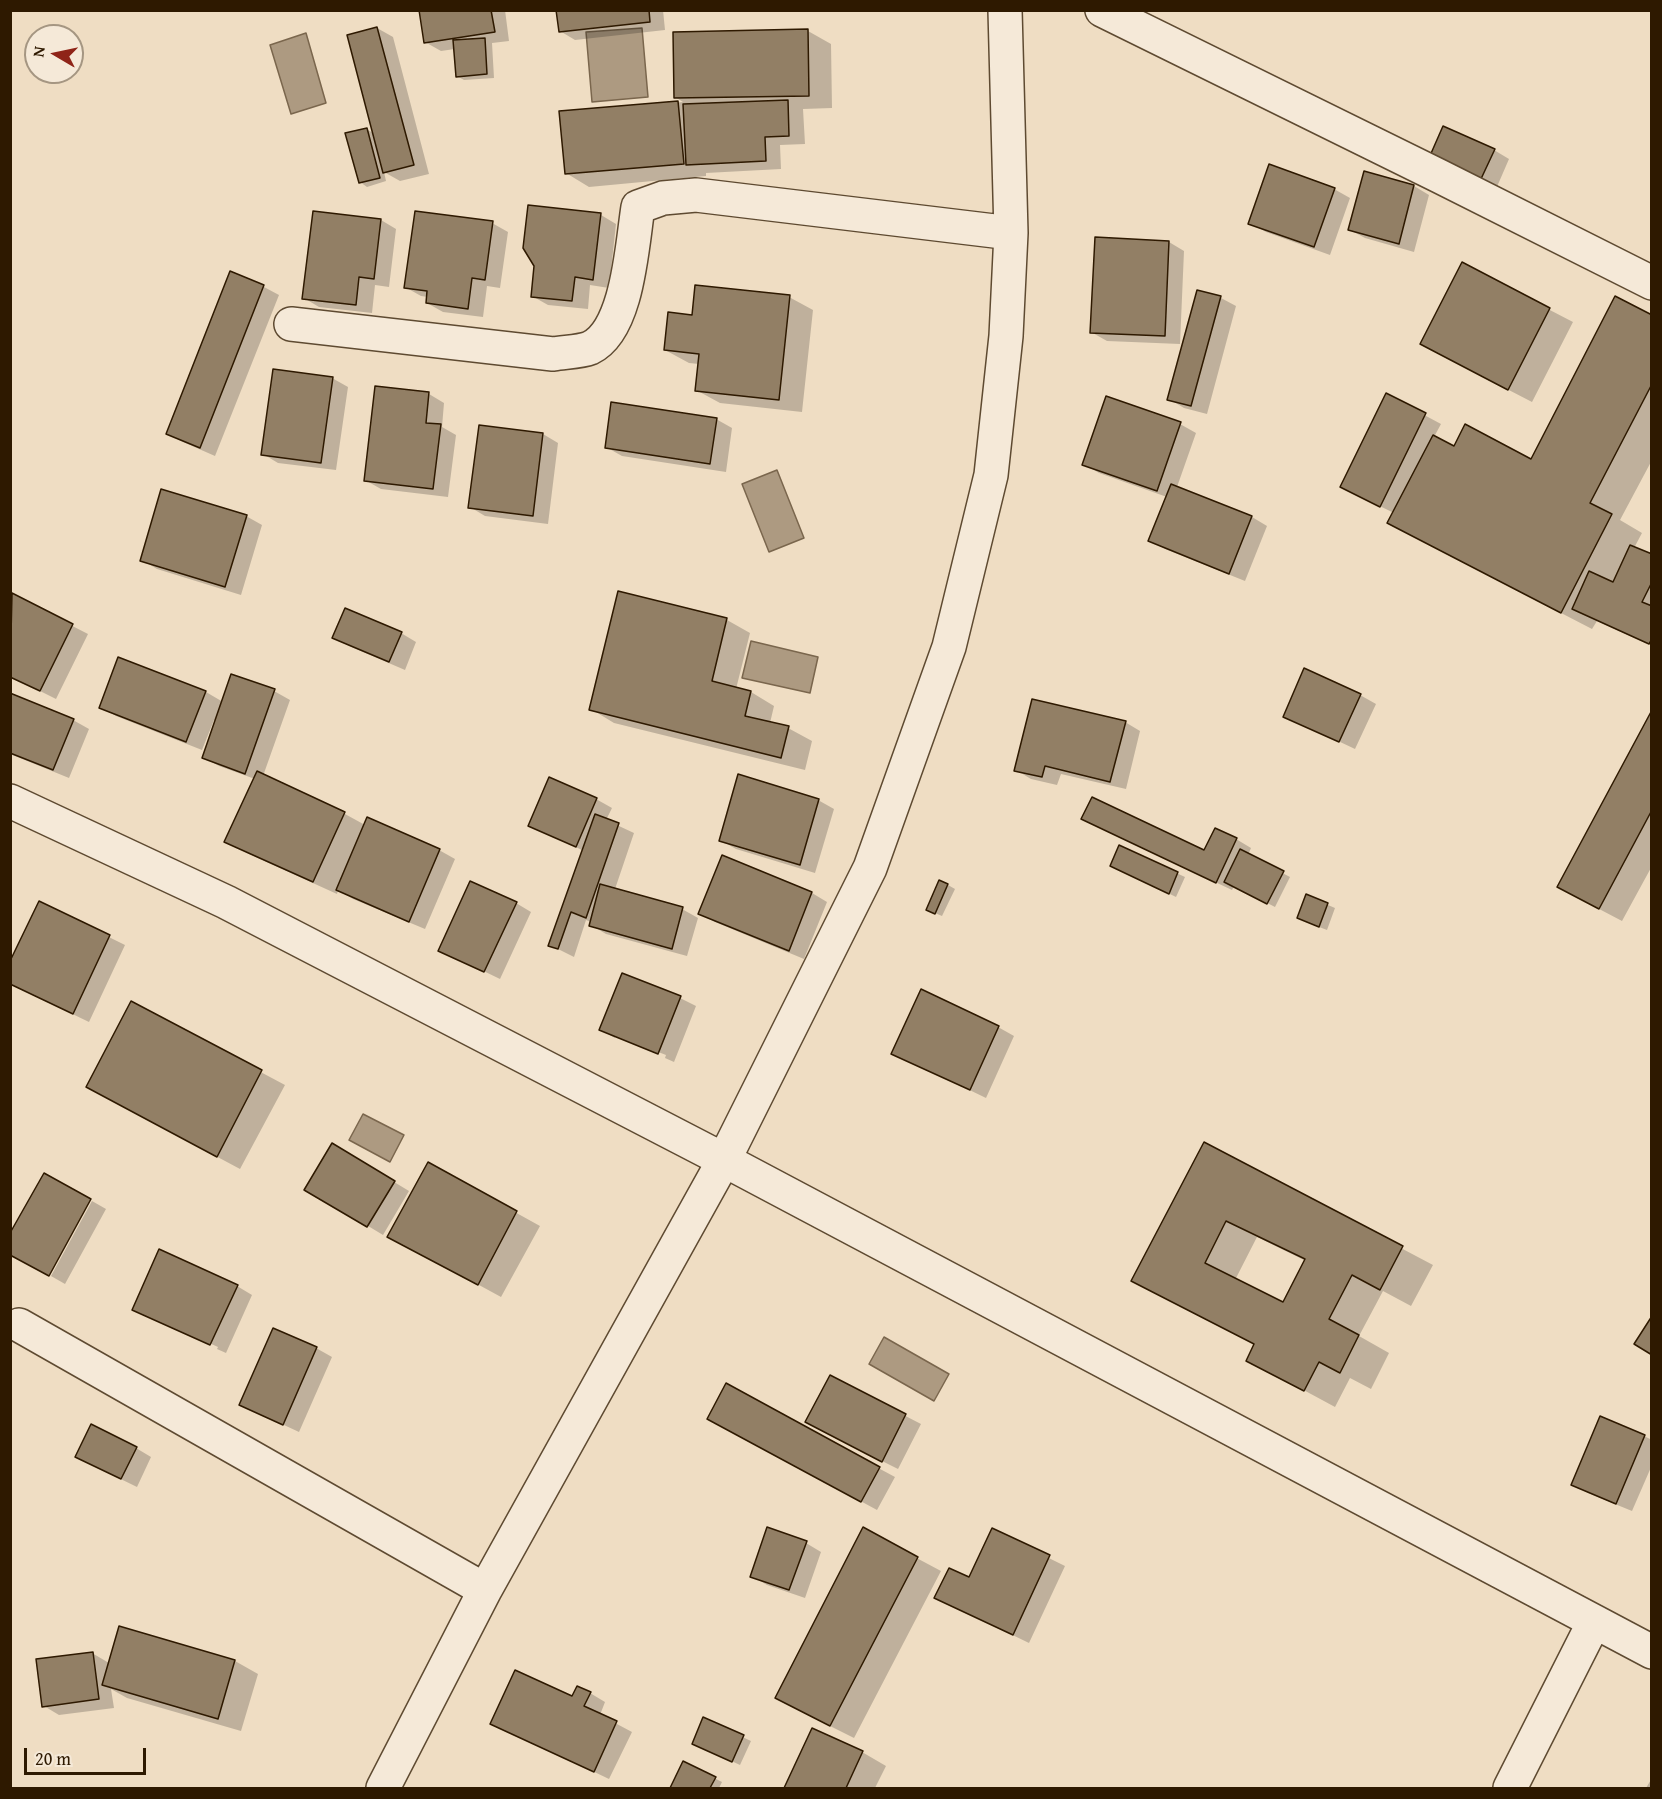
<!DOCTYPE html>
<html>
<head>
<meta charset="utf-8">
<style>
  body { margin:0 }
  #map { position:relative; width:1662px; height:1799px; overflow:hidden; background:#efddc3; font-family:"Gentium Book Plus",serif }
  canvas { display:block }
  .frame { position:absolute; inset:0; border:12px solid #2e1900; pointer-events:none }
  .north { position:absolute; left:24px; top:24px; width:60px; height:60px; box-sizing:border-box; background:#f5e9d8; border:2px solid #a59682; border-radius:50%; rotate:279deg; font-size:16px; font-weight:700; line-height:24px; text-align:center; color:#2e1900 }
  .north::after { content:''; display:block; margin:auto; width:21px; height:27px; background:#8f2418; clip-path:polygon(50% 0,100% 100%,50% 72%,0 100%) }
  .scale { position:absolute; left:24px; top:1748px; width:122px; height:27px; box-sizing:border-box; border:3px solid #2e1900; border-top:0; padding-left:8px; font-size:18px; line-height:21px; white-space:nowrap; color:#2e1900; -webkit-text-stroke:4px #f5e9d8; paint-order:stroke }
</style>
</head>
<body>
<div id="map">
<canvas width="1662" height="1799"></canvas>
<div class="frame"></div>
<div class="north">N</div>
<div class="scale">20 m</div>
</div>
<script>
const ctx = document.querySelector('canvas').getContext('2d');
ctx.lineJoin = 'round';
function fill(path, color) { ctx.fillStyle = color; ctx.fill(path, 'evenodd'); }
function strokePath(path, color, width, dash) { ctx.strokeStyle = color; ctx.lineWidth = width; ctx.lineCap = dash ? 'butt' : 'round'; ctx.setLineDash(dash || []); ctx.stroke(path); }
const water = new Path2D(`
  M642,28L648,97L592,102L586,32Z
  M306,33L326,103L291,114L270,45Z
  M777,470L804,538L769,552L742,484Z
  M751,641L818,657L810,693L742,678Z
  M363,1114L404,1135L390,1162L349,1140Z
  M884,1337L949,1374L934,1401L869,1364Z`);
const shadow = new Path2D(`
  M421,10H505L509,41L492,43L494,78L464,80L457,76L455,49L441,51L425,42Z
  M558,10H663L665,30L575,40L560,31Z
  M377,28L393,37L429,174L400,181L384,172L386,181L367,187L360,182L366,129L375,134Z
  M808,31L831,44L832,108L803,109L805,144L780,145L781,169L706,173V176L589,187L566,173L560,113L683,102L675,97Z
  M1494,150L1509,159L1496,189L1446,166Z
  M1365,173L1414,186L1429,195L1414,252L1365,238L1350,230Z
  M1334,189L1350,198L1330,255L1266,232L1250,223Z
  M315,213L381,220L396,229L389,287L375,285L372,313L319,307L304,298Z
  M601,215L616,224L609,288L590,285L588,309L548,305L532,296Z
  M492,223L508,232L500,288L487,286L483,317L443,312L427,303L428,297L421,296L405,287Z
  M1169,242L1184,251L1180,344L1107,341L1091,332Z
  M1463,265L1573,322L1532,402L1445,357Z
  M231,273L264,287L279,295L215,456L183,442L168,434Z
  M1198,292L1221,298L1236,306L1207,414L1184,408L1169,399Z
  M789,297L813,310L802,412L720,403L696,390L699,364L689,363L665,350L693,316Z
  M1652,317V460L1620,520L1642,533L1634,548L1652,556V636L1648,644L1597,621L1592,629L1420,540L1394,513L1357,495L1387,395L1441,424L1434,437L1454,448L1531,461Z
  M332,378L348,387L336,470L278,463L263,454Z
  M377,387L429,394L444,403L442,427L456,435L448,497L381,489L365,480Z
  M716,419L732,428L726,472L622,456L606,447Z
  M1180,424L1196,433L1177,487L1252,517L1267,526L1245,581L1165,549L1150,540L1167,497L1099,473L1084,464Z
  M543,434L558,443L548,524L485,516L470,507Z
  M246,516L262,525L241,595L157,569L142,560Z
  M619,593L727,620L750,633L736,689L751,692L774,706L770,723L788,728L812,741L805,770L614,723L591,709Z
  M12,595L88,634L56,699L10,676V599Z
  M401,633L416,642L405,670L349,646L334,637Z
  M274,691L290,700L263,776L345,814L365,825L439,850L455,859L425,929L353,899L338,890L337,894L249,854L226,841L255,779L219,766L203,757L216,720H214L202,750L116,716L101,707L206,692L223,702Z
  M10,695L73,720L89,729L69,778L10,754Z
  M1360,695L1376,704L1355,749L1285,716Z
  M1652,713V866L1622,921L1582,900Z
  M1125,722L1140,731L1126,789L1061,774L1057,785L1031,779L1016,770Z
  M596,799L612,808L606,820L634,833L615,889L682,909L698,918L687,956L606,934L591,925V922L586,920L574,957L550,945L584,851L530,825Z
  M818,800L834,809L815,873L736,849L720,840Z
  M1099,827L1205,852L1236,839L1251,848L1248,855L1290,877L1275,907L1234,886L1232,890Z
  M1120,847L1185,877L1176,897L1119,869Z
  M723,857L812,893L827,902L804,959L715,922L700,913Z
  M948,885L955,889L942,916L935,913Z
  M1307,896L1335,908L1327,930L1306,922Z
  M40,903L125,945L89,1022L10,984Z
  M516,903L531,912L500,979L440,950Z
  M680,998L696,1006L674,1062L665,1058L666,1055L615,1035V1038L601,1030Z
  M131,1003L285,1085L240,1169L111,1100Z
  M998,1027L1014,1036L986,1098L893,1053Z
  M1204,1144L1433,1265L1411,1306L1383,1291L1359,1336L1389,1353L1371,1389L1350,1378L1335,1407L1248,1360L1256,1345L1164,1298ZM1257,1237L1306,1261L1284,1304L1235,1280Z
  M333,1145L409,1191L383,1235L307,1189Z
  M428,1164L540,1226L501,1297L413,1249Z
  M92,1201L106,1209L65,1284L51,1276Z
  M237,1286L252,1295L226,1353L217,1349L218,1347L148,1315V1317L134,1309Z
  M316,1348L332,1357L299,1432L241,1405Z
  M830,1377L921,1424L898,1469L822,1431Z
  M726,1386L895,1477L877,1510L724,1427Z
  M1644,1436L1652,1440V1465L1632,1511L1588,1493L1573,1484Z
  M136,1448L151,1457L137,1487L92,1465Z
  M864,1530L941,1571L854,1738L800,1711Z
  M992,1530L1065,1566L1029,1643L936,1598L970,1579Z
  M806,1543L821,1552L805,1598L767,1585L752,1576Z
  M120,1628L235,1661L258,1674L241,1731L127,1698L111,1689L114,1708L59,1715L44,1706L92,1653L109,1663Z
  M590,1693L605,1702L600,1715L632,1732L609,1779L492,1723Z
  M704,1719L751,1741L740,1765L701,1747Z
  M813,1730L862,1752L886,1766L875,1788H786Z
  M684,1763L722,1782L719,1788H671Z
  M1652,1778V1788H1646Z`);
const building = new Path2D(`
  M419,10H491L495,32L424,43Z
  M556,10H649L650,22L559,32Z
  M377,27L414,165L383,173L347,35Z
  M808,29L809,96L674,98L673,32Z
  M485,38L487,74L456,77L453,40Z
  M788,100L789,136L765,137L766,161L686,165L683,104Z
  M678,101L684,164L565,174L559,111Z
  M1443,126L1495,149L1480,181L1429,158Z
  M367,128L380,178L359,183L345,133Z
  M1269,164L1335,188L1314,247L1248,224Z
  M1364,171L1414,185L1399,244L1348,230Z
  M528,205L601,213L593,280L575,277L572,301L531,297L534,266L523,248Z
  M313,211L381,219L374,279L359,277L356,305L302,299Z
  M415,211L493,221L485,280L472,278L468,309L426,303L427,291L404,288Z
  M1095,237L1169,241L1165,336L1090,333Z
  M1462,262L1550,308L1508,390L1420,344Z
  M230,271L264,285L200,448L166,434Z
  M695,285L790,295L779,400L695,391L699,354L664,350L668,312L692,315Z
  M1197,290L1221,296L1191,406L1167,400Z
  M1615,296L1652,315V384L1590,503L1612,514L1561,613L1387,523L1433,435L1454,446L1465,424L1531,459Z
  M273,369L333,377L321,463L261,455Z
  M375,386L429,392L426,423L441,424L433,489L364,481Z
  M1386,393L1426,413L1380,507L1340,487Z
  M1106,396L1181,422L1157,491L1082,465Z
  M611,402L717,418L710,464L605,448Z
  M479,425L543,433L533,516L468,508Z
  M1171,484L1252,516L1229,574L1148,541Z
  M161,489L247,515L225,587L140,561Z
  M1630,545L1652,554V582L1642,602L1652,606V639L1649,644L1572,609L1589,571L1613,582Z
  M618,591L727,618L712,681L751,691L745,716L789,726L781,758L589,710Z
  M12,593L73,624L40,691L10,677Z
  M345,608L402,632L389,662L332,638Z
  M118,657L206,691L186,742L99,708Z
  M1304,668L1361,694L1339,742L1283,717Z
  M231,674L275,689L245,774L202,758Z
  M10,693L74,719L53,770L10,753Z
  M1032,699L1126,721L1110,782L1045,766L1042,777L1014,771Z
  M1652,710V810L1599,909L1557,887Z
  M257,771L345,812L313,882L224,842Z
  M738,774L819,799L800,865L719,841Z
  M549,777L597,798L576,847L528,826Z
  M1092,797L1204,850L1215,828L1237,838L1216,883L1081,819Z
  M595,814L619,823L586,918L571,912L558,949L548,946Z
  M367,817L440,849L409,922L336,890Z
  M1119,845L1178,872L1169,894L1110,866Z
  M1240,849L1284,871L1267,904L1224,882Z
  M722,855L812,892L789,951L698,914Z
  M939,880L948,884L935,914L926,910Z
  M470,881L517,902L484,972L438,951Z
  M600,884L683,907L672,949L589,926Z
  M1306,894L1328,903L1319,927L1297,918Z
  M39,901L110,935L73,1014L10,984V961Z
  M622,973L681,996L658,1054L599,1030Z
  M921,989L999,1026L970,1090L891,1054Z
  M131,1001L262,1070L217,1157L86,1087Z
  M1204,1142L1403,1246L1380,1290L1352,1275L1329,1319L1359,1335L1340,1373L1319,1362L1304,1391L1246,1361L1254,1344L1131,1281ZM1226,1221L1305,1259L1283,1302L1205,1263Z
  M332,1143L395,1181L367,1227L304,1190Z
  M428,1162L517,1211L478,1285L387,1237Z
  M44,1173L91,1199L49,1276L10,1255V1233Z
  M159,1249L238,1285L210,1345L132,1310Z
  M1652,1316V1355L1634,1344Z
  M273,1328L317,1347L283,1425L239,1405Z
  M830,1375L906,1414L882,1462L805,1422Z
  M726,1383L880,1467L861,1502L707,1419Z
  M1600,1416L1645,1435L1616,1504L1571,1485Z
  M91,1424L137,1447L121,1479L75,1457Z
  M767,1527L807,1541L789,1590L750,1577Z
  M863,1527L918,1557L830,1726L775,1698Z
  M992,1528L1050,1555L1013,1635L934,1598L949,1568L969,1577Z
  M119,1626L235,1660L218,1719L102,1685Z
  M93,1652L99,1699L42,1707L36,1659Z
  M515,1670L572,1696L577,1686L591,1692L584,1706L617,1721L594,1772L490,1724Z
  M703,1717L744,1735L732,1762L692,1744Z
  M812,1728L863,1751L846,1788H784Z
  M683,1761L716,1777L710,1788H670Z`);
const street = new Path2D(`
  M1102,10L1439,176L1652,283
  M291,324L553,354C564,352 580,352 590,348C628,330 632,245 638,207L663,198L696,195L1011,233
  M10,801L226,902L724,1160L1652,1652
  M19,1325L485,1590
  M383,1788L485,1590L724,1160L870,868L949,647L991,475L1006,336L1011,233L1005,10
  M1510,1788L1594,1622`);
fill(water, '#ad9a81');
strokePath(water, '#7a664d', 1.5);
fill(shadow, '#0003');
fill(building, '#927f65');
strokePath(building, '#2e1900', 1.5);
strokePath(street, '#5e4a31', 36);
strokePath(street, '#f5e9d8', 33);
</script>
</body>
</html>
